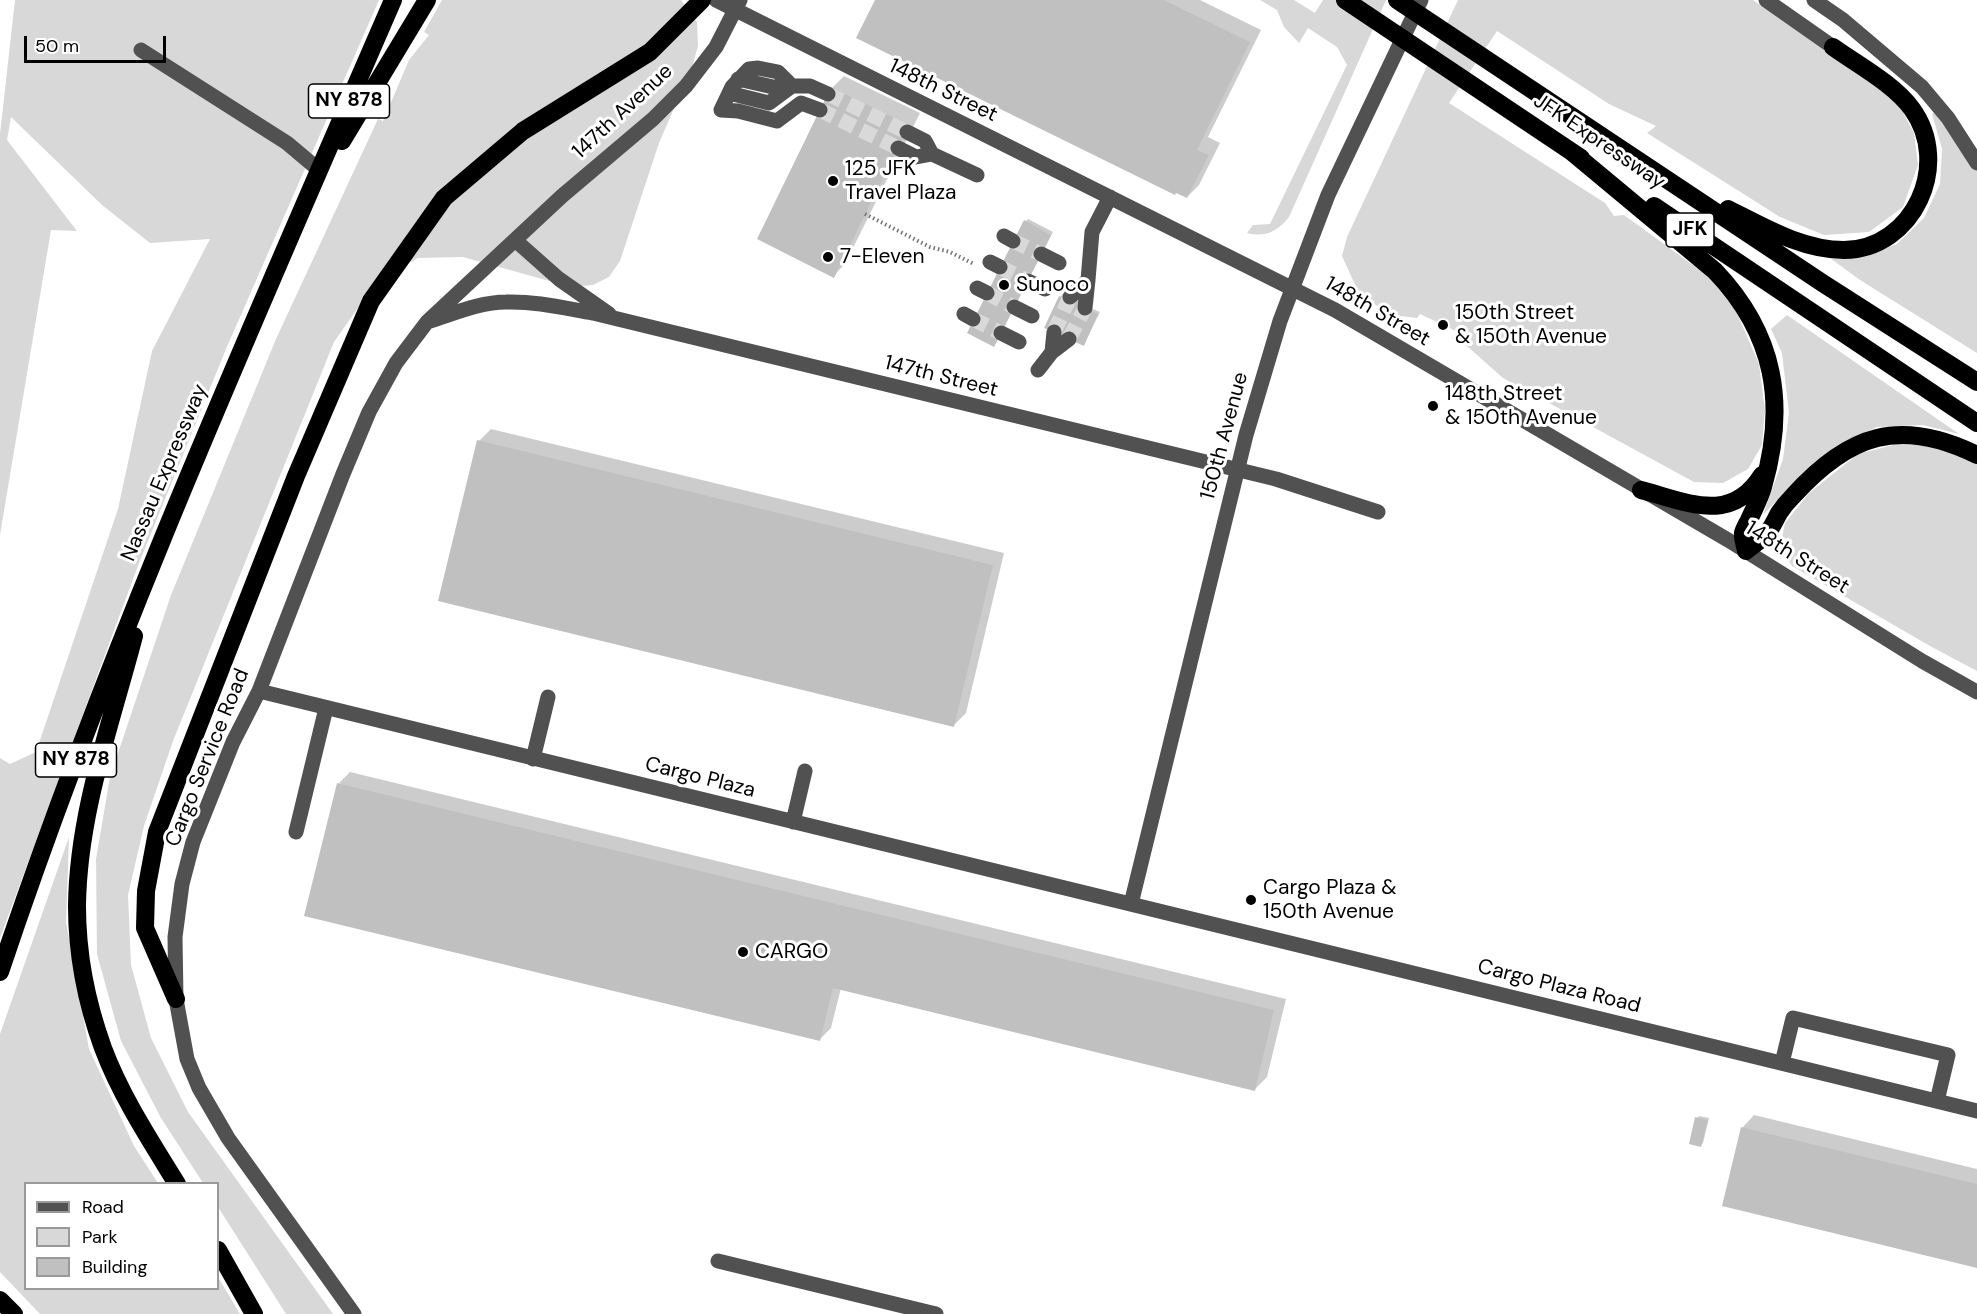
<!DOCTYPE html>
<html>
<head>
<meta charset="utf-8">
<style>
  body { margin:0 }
  #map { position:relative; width:1977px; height:1314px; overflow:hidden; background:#fff; font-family:"DM Sans",sans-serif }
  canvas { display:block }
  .legend { position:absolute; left:24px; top:1182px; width:195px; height:108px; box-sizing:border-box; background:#fff; border:2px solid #999; margin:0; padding:8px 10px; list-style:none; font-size:18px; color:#000 }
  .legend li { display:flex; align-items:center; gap:12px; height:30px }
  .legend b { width:30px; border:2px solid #999 }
  .scale { position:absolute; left:24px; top:36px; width:142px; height:27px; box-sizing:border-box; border:3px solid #000; border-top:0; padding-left:8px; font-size:18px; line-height:21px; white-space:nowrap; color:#000; -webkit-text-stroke:4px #fff; paint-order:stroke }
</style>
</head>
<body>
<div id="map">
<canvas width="1977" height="1314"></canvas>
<ul class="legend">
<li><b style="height:8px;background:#515151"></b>Road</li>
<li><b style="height:16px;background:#d8d8d8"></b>Park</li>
<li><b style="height:16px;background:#c0c0c0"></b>Building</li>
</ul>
<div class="scale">50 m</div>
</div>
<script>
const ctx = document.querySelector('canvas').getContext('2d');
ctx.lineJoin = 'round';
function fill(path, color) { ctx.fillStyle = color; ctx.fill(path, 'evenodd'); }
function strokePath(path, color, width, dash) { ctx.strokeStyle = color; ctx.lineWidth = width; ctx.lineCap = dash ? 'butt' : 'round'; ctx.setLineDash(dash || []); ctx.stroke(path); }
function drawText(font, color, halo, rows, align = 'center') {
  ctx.font = font + ' "DM Sans",sans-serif'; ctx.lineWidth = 6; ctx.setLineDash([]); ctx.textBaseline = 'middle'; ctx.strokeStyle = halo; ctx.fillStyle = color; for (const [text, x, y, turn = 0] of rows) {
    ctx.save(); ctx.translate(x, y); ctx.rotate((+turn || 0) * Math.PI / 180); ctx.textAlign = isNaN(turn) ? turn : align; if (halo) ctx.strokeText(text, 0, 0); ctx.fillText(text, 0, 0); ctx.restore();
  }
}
const green = new Path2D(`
  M15,0H379L226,349L139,563L0,938V758L10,764L36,752L118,509L152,351L210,239L150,243L102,205L11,117L7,140L77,231L51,230L0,535V134Z
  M442,0H681L697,22L698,46L692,67L659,143L620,261L609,277L593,285L571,287L463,257L418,258L377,281L334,342L173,741L144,826L128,895L131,965L151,1038L188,1112L333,1314H286L218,1207V1184L203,1183L161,1118L121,1041L97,954L96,859L110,777L171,595L276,339L378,119L383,121L409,60L429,35L424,32Z
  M1260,0H1294L1315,13L1323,0H1386L1289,217C1278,231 1265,238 1247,233L1253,225L1270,224L1347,65L1337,47L1308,28L1299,43L1284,27L1277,10Z
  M1458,0H1753L1897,101L1914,133L1918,165L1903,207L1869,232L1824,235L1780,217L1647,133L1656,126L1609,104L1497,31L1449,103L1605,203L1614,216L1624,215L1708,276L1736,311L1759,364L1765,410L1762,445L1748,469L1723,483L1694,482L1503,378L1468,347L1452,338L1458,332L1420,314L1417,318L1392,315L1351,290L1357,289L1342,256L1347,237Z
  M1938,110L1961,142L1977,171V353L1860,280L1830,258H1857L1897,244L1924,218L1940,184L1942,149L1932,114Z
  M1787,315L1959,434L1923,425L1877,427L1838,445L1803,473L1763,515L1783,459L1789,413L1782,353L1771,329Z
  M1905,442L1952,449L1977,462V671L1930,646L1792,566L1780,547L1785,523L1809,493L1858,454Z
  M69,837L66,922L89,1049L134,1146L158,1183L26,1184V1288H218V1277L240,1314H40L0,1272V1034Z`);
const shadow = new Path2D(`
  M877,0H1200L1261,30L1208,137L1220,143L1199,185L1187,197Z
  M844,76L920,113L845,264L833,276L759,239L832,88Z
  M1028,219L1053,232L996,343L1026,221Z
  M1062,295L1081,299L1079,303L1100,312L1084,344L1060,297Z
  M491,429L1004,553L966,713L954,725L479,441Z
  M350,772L1286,999L1267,1077L1255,1089L841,988L831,1028L819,1040L339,783Z
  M1754,1115L1977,1169V1266L1724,1205L1743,1127Z
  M1699,1116L1709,1118L1703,1143L1701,1145L1697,1118Z`);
const building = new Path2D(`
  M875,0H1164L1250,42L1197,150L1209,155L1187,198L1176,193L1175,195L856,38Z
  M831,87L909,125L834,278L757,239Z
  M1024,220L1051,235L994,347L967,333Z
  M1063,294L1080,302L1078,305L1098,314L1084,346L1044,328L1059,296L1061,297Z
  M477,440L993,565L954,727L438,601Z
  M337,783L1274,1010L1255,1091L833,988L820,1041L304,916Z
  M1695,1117L1708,1120L1701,1147L1689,1144Z
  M1741,1127L1977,1184V1268L1722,1206Z`);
const minorTunnel = new Path2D(`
  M828,94L907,132
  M820,110L898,148
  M1013,241L1041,254
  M1000,267L1028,281
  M987,293L1014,307
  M973,319L1001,333
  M1054,332L1070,297
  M1069,339L1085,308`);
const path = new Path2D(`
  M865,214L930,247L950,252L974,264`);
const minor = new Path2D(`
  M716,0L1335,310L1728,540L1922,661L1977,692
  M1766,0L1833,47
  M1814,0L1843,20L1922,87L1948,118L1977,163
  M141,50L287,143L319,170
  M738,79L773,87L792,86
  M729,93L769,103L792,86
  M820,110L801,103L777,121L738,111L721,110L732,87L749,69L758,68L778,72L792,86H810L828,94
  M907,132L925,141L932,154
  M898,148L916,157L932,154L977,175
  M1004,236L1013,241
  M515,240L559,279L609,314
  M1041,254L1059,263
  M990,262L1000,267
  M1028,281L1045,289
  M977,288L987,293
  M1070,297L1088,280L1092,232L1110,197
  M1014,307L1032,316
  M1085,308L1088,280
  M964,314L973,319
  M430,321C453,314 480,302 506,302C535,301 564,308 593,313L1276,479L1378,512
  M1001,333L1019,342
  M1052,352L1069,339
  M1038,370L1052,352L1054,332
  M259,691L1977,1111
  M533,759L548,697
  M793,822L805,771
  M296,832L326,708
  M1131,904L1246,435L1280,321L1328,195L1421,0
  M1782,1063L1793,1018L1948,1055L1937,1101
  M718,1261L936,1314
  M354,1314L228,1138L199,1088L187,1059L176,999L175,937L182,884L193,842L233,742L259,691L343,474L369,412L396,363L427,322L562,196L653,119L686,86L716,47L740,0`);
const highway = new Path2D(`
  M1345,0L1581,158
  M1397,0L1824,284L1977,382
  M342,141L427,0
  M1572,152L1715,271C1775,334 1787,404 1763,487C1760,498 1754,509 1749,520C1747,524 1744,529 1743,533C1742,538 1745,545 1746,551C1752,545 1762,540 1767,533C1772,528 1775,520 1779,513C1783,507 1788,501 1793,496C1849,434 1900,417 1977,455
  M1654,206L1977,423
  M1728,209C1764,227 1802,250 1844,250C1914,249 1952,164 1912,109C1894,84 1858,65 1833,47
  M1641,490C1687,502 1731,525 1762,475
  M134,636C111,724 78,813 77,906C77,953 87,1004 103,1048C121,1096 150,1140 177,1184
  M0,972C111,640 254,321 393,0
  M176,999L145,928L146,891L157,832L296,476L371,301L444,198L523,131L650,52L702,0
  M218,1250L254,1314
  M0,1300L14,1314`);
const markers = [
  [833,181,6,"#000"],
  [828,257,6,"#000"],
  [1004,285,6,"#000"],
  [1443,325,6,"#000"],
  [1433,406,6,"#000"],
  [1251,900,6,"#000"],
  [743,952,6,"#000"]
];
const shields = [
  [349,101,81],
  [1690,230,48],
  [76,760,81]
];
const shieldNames = [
  ["NY 878",349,101],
  ["JFK",1690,230],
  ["NY 878",76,760]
];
const streetNames = [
  ["148th Street",943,91,26],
  ["147th Avenue",623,112,-43],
  ["JFK Expressway",1599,142,34],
  ["148th Street",1377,312,30],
  ["147th Street",941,377,14],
  ["150th Avenue",1225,436,-75],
  ["Nassau Expressway",165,473,-67],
  ["148th Street",1797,558,32],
  ["Cargo Service Road",208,758,-68],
  ["Cargo Plaza",700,778,14],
  ["Cargo Plaza Road",1559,987,14]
];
const poiNames = [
  ["125 JFK",845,169],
  ["Travel Plaza",845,193],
  ["7-Eleven",840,257],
  ["Sunoco",1016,285],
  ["150th Street",1455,313],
  ["& 150th Avenue",1455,337],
  ["148th Street",1445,394],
  ["& 150th Avenue",1445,418],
  ["Cargo Plaza &",1263,888],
  ["150th Avenue",1263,912],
  ["CARGO",755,952]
];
fill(green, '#d8d8d8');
fill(shadow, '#0003');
fill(building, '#c0c0c0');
strokePath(minorTunnel, '#d9d9d9', 15, [15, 8]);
strokePath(path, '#737373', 4, [1.5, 3]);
strokePath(minor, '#515151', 15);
strokePath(highway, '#000', 18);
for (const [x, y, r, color] of markers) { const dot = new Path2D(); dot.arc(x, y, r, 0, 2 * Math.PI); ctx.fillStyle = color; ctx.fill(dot); strokePath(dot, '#fff', 2); }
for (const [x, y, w] of shields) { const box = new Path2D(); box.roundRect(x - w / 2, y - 17, w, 34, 4.5); ctx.fillStyle = '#fff'; ctx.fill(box); strokePath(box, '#000', 1.5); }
drawText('bold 20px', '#000', null, shieldNames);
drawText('21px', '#000', '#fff', streetNames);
drawText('21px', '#000', '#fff', poiNames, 'left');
</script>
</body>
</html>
